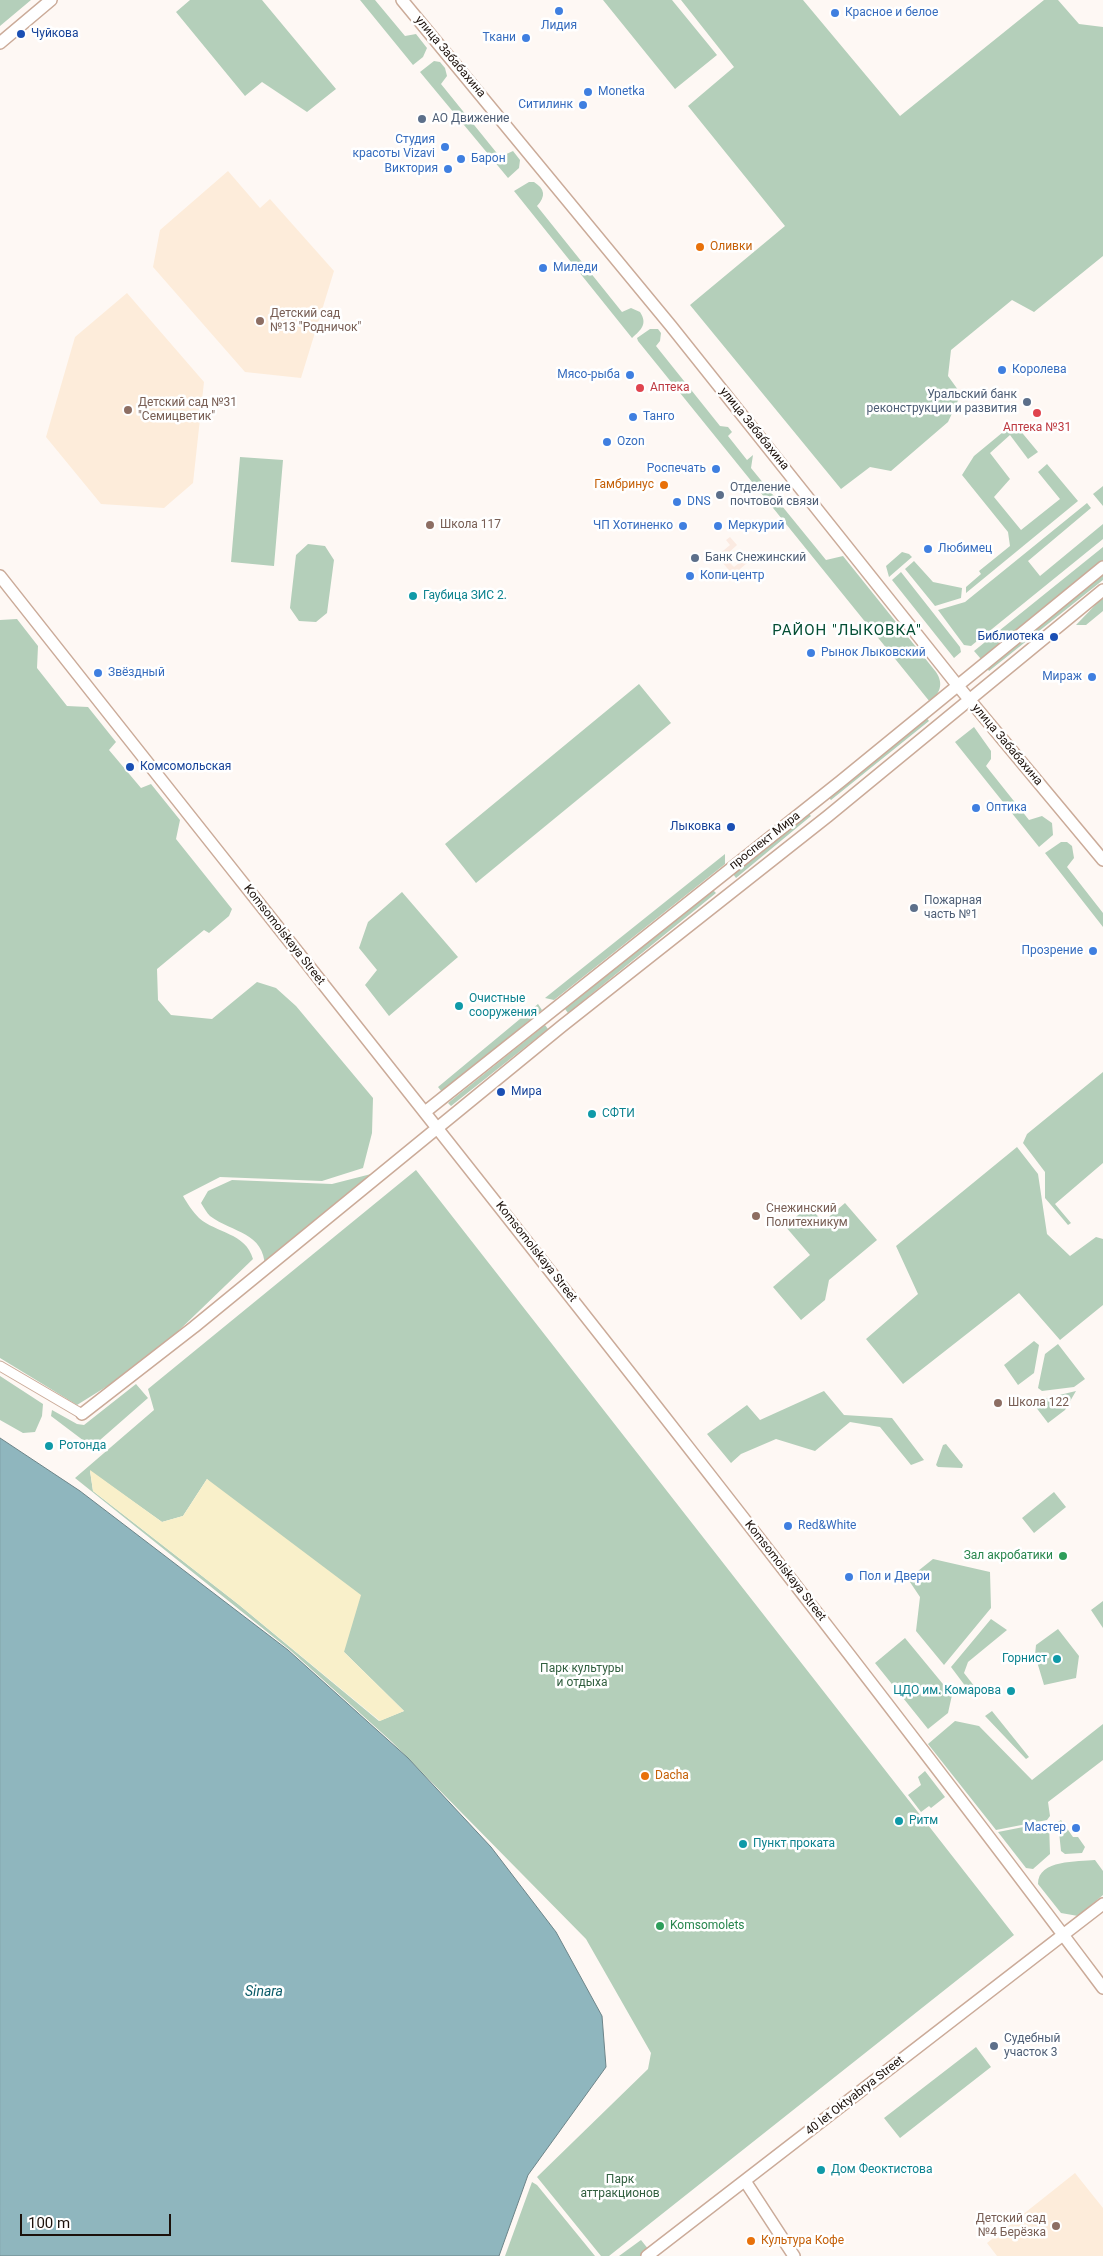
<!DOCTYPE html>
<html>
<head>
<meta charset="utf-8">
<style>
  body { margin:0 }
  #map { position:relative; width:1103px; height:2256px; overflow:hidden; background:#fef8f4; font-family:Roboto,sans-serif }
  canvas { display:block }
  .scale { position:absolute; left:20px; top:2214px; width:151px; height:22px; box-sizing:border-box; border:2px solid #1c110b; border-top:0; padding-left:6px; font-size:15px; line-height:18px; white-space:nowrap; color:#1c110b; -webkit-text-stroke:4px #fff; paint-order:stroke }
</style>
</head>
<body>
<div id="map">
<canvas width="1103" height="2256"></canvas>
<div class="scale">100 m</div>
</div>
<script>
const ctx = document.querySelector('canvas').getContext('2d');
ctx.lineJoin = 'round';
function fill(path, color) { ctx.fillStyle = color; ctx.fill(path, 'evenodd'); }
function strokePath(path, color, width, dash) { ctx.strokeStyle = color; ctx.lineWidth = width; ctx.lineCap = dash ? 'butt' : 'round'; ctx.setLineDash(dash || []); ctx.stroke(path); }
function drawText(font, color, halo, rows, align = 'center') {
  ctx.font = font + ' Roboto,sans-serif'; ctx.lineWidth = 5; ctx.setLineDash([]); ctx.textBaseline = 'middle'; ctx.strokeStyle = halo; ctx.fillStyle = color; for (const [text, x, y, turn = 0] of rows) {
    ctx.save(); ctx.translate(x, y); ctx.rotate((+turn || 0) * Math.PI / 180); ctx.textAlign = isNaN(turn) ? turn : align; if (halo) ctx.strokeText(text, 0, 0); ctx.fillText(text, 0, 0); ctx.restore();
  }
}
const built = new Path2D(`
  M730,537L737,545L724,557L727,560L736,552L740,556L731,564L734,567L744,559L747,563L733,575L717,556L730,545L726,540Z`);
const education = new Path2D(`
  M228,171L260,208L270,199L334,271L301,378L245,372L153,267L160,230Z
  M127,293L204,382L193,483L164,508L101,504L46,437L75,337Z
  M1075,2173L1103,2208V2256H997L987,2243Z`);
const green = new Path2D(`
  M0,0H31L0,26Z
  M190,0H262L336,89L307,112L262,82L245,96L176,12Z
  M360,0H375L405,36L416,34L427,48L423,57L413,65Z
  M603,0H672L717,55L675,89Z
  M681,0H803L900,116L1044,0H1058L1079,24L1103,27V256L1034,312L1012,300L951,350L948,376L961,394L948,422L891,471L870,467L841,489L690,305L785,226L688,106L734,67Z
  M434,61L440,62L445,68L447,76L441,84L500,157L513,151L520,160L519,168L508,178L420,72Z
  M529,182H534C545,189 546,196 537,206L622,312L631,308L640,312C648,324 641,330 632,338L514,191Z
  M650,329H658L661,333L660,341L656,346L720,426L728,427L732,432L728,436L747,460L753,455L751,468L826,560L843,556L936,672C944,684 940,693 930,702L638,341L637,338Z
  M1014,423L1038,452L1028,459L1010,435L990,453L1010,479L994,497L1021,530L1060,499L1038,472L1047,464L1078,501L966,593V587L981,574L979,571L1010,546L1008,532L962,475L974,456Z
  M240,457L283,460L274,566L231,562Z
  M1103,486V506L1093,494Z
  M1087,503L1091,508L1028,561L1040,576L1103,524V539L971,646L964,645L938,610L965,602Z
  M308,544L325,546L334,560L327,613L316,622L299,621L290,608L296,555Z
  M1103,547V560L981,659L974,651Z
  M902,552L909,554L912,557L889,577L886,566Z
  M914,561L933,582L962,588L961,598L935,606L905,569Z
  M901,572L960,647L961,652L954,658L892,580Z
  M1103,573V580L989,671L986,667Z
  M1103,597V611L1086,625H1076Z
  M17,619L38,646L37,668L67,706L88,707L116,742L109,750L141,788L151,784L180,820L176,839L232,909L229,916L209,933L204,930L157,969L158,1000L171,1015L212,1019L257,982L276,988L296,1006L373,1098L372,1133L363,1168L322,1181L220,1177L183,1196C187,1203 193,1212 199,1218C216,1233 246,1233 253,1259L170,1339L125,1375L77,1405L0,1358V620Z
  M639,684L671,723L476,883L445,844Z
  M926,717L929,721L831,800L828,797Z
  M974,727L991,751V759L986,766L1029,820L1042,816L1052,823L1053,835L1039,847L955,742Z
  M807,812L811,816L736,878L733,874Z
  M1061,842H1067L1072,846L1074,858L1067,867L1103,913V927L1045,853Z
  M725,854V864L554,1000L545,998Z
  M713,890L716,893L568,1013L565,1009Z
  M402,892L458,957L389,1016L365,985L377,970L359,948L368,922Z
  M538,1004L542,1010L442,1092L438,1087Z
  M545,1025L548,1029L451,1106L448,1103Z
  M1103,1072V1163L1055,1204L1071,1223L1068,1225L1045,1198V1172L1023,1143L1027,1134Z
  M1017,1147L1038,1174L1047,1234L1070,1256L1096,1237L1103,1239V1305L1060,1340L1019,1293L903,1384L866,1339L918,1294L896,1246Z
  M416,1170L1014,1935L609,2256H601L537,2177L648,2069L651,2053L586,1939L392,1742L291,1651L75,1478L154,1410L148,1389ZM90,1471L162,1522L183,1516L207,1479L344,1652L404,1711L379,1721L238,1604L93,1491Z
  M375,1173L265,1267C264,1232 233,1233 210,1216C207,1213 204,1208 201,1203L208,1191L232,1180L332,1184Z
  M845,1203L877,1240L829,1280L825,1300L801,1320L773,1287L810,1255L785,1226L809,1206L823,1222Z
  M1034,1341L1039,1345L1034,1373L1018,1385L1004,1365Z
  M1058,1344L1085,1379L1074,1387L1042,1391L1038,1388L1045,1354Z
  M0,1376L43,1404L42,1416L35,1432L23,1433L0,1420Z
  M136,1384L148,1398L92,1447L51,1416L52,1410L77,1424L84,1425Z
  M824,1391L844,1415L892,1418L924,1460L911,1465L880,1427L850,1422L815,1451L776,1439L741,1454L731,1463L707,1434L747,1405L760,1420Z
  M1076,1391L1065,1410L1048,1423L1035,1406L1047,1398Z
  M946,1444L963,1465L962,1468L938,1467L936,1465L943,1445Z
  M1054,1492L1066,1507L1034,1533L1022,1518Z
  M933,1559L990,1572L991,1608L944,1665L916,1631L920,1597L908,1579Z
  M1103,1601V1628L1091,1610Z
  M991,1619L1007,1630L968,1662L964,1673L975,1687L969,1691L951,1667Z
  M1058,1629L1079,1656L1076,1678L1044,1685L1035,1655L1036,1645Z
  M905,1638L952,1695L948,1713L928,1729L875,1663Z
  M992,1711L1029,1757L1026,1759L985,1716Z
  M955,1721L979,1726L1032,1780L1103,1724V1760L1048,1802L1050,1816L1047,1820L996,1830L928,1744Z
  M925,1771L945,1797L931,1808L929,1806L921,1812L908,1795L921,1785L918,1777Z
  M1061,1820L1073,1837H1078L1085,1847L1082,1853L1065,1854L1061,1851L1058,1822Z
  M1049,1822L1050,1854L1033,1869L1026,1868L998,1832Z
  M1095,1860L1103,1871V1895L1078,1916L1061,1913L1038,1884C1038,1859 1078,1862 1095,1860Z
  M976,2047L991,2067L900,2138L884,2118Z
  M532,2182L537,2185L595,2256H505Z
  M641,2240L649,2250L642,2256H619Z`);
const sand = new Path2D(`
  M90,1470L162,1522L183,1516L207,1479L361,1595L344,1652L404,1711L380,1721L238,1604L93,1491Z`);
const water = new Path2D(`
  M0,1438L80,1491L288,1650L408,1758L491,1847L556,1932L602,2016L606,2067L528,2175L499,2256H0Z`);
const minor = new Path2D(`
  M0,1366L82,1414`);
const tertiary = new Path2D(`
  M402,0L671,326L958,686L1103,860
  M0,43L51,0
  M0,576C370,1045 745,1510 1103,1988
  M425,1112L841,781L1103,567
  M82,1414L194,1327L562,1026L828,816L1103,590
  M745,2181L794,2256
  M647,2256L1103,1904`);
const markers = [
  [559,11,5,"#3f7fe0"],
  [835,13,5,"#3f7fe0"],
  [21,34,5,"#1a4fb4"],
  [526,38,5,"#3f7fe0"],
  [588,92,5,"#3f7fe0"],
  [583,105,5,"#3f7fe0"],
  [422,119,5,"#5c6f8a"],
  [445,147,5,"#3f7fe0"],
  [461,159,5,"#3f7fe0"],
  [448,169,5,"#3f7fe0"],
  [700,247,5,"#e8710a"],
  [543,268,5,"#3f7fe0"],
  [260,321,5,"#8d6e63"],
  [1002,370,5,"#3f7fe0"],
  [630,375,5,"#3f7fe0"],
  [640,388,5,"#e0444e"],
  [1027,402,5,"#5c6f8a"],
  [128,410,5,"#8d6e63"],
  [1037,413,5,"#e0444e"],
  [633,417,5,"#3f7fe0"],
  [607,442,5,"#3f7fe0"],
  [716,469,5,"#3f7fe0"],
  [664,485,5,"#e8710a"],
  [720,495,5,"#5c6f8a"],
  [677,502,5,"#3f7fe0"],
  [430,525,5,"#8d6e63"],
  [683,526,5,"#3f7fe0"],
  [718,526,5,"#3f7fe0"],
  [928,549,5,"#3f7fe0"],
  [695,558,5,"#5c6f8a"],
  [690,576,5,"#3f7fe0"],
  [413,596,5,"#0f9aa8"],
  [1054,637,5,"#1a4fb4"],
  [811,653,5,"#3f7fe0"],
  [98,673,5,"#3f7fe0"],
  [1092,677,5,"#3f7fe0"],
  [130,767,5,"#1a4fb4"],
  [976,808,5,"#3f7fe0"],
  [731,827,5,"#1a4fb4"],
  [914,908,5,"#5c6f8a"],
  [1093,951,5,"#3f7fe0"],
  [459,1006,5,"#0f9aa8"],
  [501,1092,5,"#1a4fb4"],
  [592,1114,5,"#0f9aa8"],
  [756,1216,5,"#8d6e63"],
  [998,1403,5,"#8d6e63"],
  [49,1446,5,"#0f9aa8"],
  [788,1526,5,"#3f7fe0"],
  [1063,1556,5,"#2e9e5b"],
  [849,1577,5,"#3f7fe0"],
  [1057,1659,5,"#0f9aa8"],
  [1011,1691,5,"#0f9aa8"],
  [645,1776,5,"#e8710a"],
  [899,1821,5,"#0f9aa8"],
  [1076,1828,5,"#3f7fe0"],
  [743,1844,5,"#0f9aa8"],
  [660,1926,5,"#2e9e5b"],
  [994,2046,5,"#5c6f8a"],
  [821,2170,5,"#0f9aa8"],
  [1056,2226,5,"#8d6e63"],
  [751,2241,5,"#e8710a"]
];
const shopNames = [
  ["Красное и белое",845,13],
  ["Лидия",559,26,"center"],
  ["Ткани",516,38,"right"],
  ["Monetka",598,92],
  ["Ситилинк",573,105,"right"],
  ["Студия",435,140,"right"],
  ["красоты Vizavi",435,154,"right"],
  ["Барон",471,159],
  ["Виктория",438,169,"right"],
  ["Миледи",553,268],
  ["Королева",1012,370],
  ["Мясо-рыба",620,375,"right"],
  ["Танго",643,417],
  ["Ozon",617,442],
  ["Роспечать",706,469,"right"],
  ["DNS",687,502],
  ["ЧП Хотиненко",673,526,"right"],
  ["Меркурий",728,526],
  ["Любимец",938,549],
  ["Копи-центр",700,576],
  ["Рынок Лыковский",821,653],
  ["Звёздный",108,673],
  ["Мираж",1082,677,"right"],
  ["Оптика",986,808],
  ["Прозрение",1083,951,"right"],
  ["Red&White",798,1526],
  ["Пол и Двери",859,1577],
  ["Мастер",1066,1828,"right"]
];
const transitNames = [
  ["Чуйкова",31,34],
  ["Библиотека",1044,637,"right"],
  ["Комсомольская",140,767],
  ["Лыковка",721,827,"right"],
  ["Мира",511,1092]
];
const streetNames = [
  ["улица Забабахина",450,57,50],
  ["улица Забабахина",754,429,51],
  ["улица Забабахина",1007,745,50],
  ["проспект Мира",765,841,-38],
  ["Komsomolskaya Street",284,935,52],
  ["Komsomolskaya Street",536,1252,52],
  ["Komsomolskaya Street",785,1571,52],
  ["40 let Oktyabrya Street",855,2096,-38]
];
const serviceNames = [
  ["АО Движение",432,119],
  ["Уральский банк",1017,395,"right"],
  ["реконструкции и развития",1017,409,"right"],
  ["Отделение",730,488],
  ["почтовой связи",730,502],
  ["Банк Снежинский",705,558],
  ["Пожарная",924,901],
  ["часть №1",924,915],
  ["Судебный",1004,2039],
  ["участок 3",1004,2053]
];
const foodNames = [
  ["Оливки",710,247],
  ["Гамбринус",654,485,"right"],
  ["Dacha",655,1776],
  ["Культура Кофе",761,2241]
];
const educationNames = [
  ["Детский сад",270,314],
  ["№13 \"Родничок\"",270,328],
  ["Детский сад №31",138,403],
  ["\"Семицветик\"",138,417],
  ["Школа 117",440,525],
  ["Снежинский",766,1209],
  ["Политехникум",766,1223],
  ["Школа 122",1008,1403],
  ["Детский сад",1046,2219,"right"],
  ["№4 Берёзка",1046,2233,"right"]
];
const healthNames = [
  ["Аптека",650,388],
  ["Аптека №31",1037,428,"center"]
];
const cultureNames = [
  ["Гаубица ЗИС 2.",423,596],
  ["Очистные",469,999],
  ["сооружения",469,1013],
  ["СФТИ",602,1114],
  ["Ротонда",59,1446],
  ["Горнист",1047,1659,"right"],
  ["ЦДО им. Комарова",1001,1691,"right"],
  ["Ритм",909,1821],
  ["Пункт проката",753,1844],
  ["Дом Феоктистова",831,2170]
];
const leisureNames = [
  ["Зал акробатики",1053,1556],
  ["Komsomolets",670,1926,"left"]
];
const parkNames = [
  ["Парк культуры",582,1669],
  ["и отдыха",582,1683],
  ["Парк",620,2180],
  ["аттракционов",620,2194]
];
const waterNames = [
  ["Sinara",264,1992]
];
const quarterNames = [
  ["РАЙОН \"ЛЫКОВКА\"",847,631]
];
fill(built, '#fbeae1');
fill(education, '#fdecda');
fill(green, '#b4cfba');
fill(sand, '#f9f0ca');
fill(water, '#8fb6be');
strokePath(water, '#6c8488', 1);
strokePath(minor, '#cbab99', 11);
strokePath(tertiary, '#cbab99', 14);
strokePath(minor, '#fff', 9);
strokePath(tertiary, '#fff', 11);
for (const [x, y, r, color] of markers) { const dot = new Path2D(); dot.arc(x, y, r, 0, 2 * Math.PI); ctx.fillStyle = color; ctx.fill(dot); strokePath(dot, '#fff', 2); }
drawText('12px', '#366cbe', '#fff', shopNames, 'left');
drawText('12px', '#164399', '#fff', transitNames, 'left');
drawText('12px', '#1c110b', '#fff', streetNames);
drawText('12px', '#4e5e75', '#fff', serviceNames, 'left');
drawText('12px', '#c56008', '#fff', foodNames, 'left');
drawText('12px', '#785e54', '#fff', educationNames, 'left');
drawText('12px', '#be3a42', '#fff', healthNames, 'left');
drawText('12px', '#0d838f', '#fff', cultureNames, 'left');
drawText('12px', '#27864d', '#fff', leisureNames, 'right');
drawText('12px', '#315f3f', '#fff', parkNames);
drawText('italic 14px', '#0b5c69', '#fff', waterNames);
ctx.letterSpacing = '1px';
drawText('15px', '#044e34', '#fff', quarterNames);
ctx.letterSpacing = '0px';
</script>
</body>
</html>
